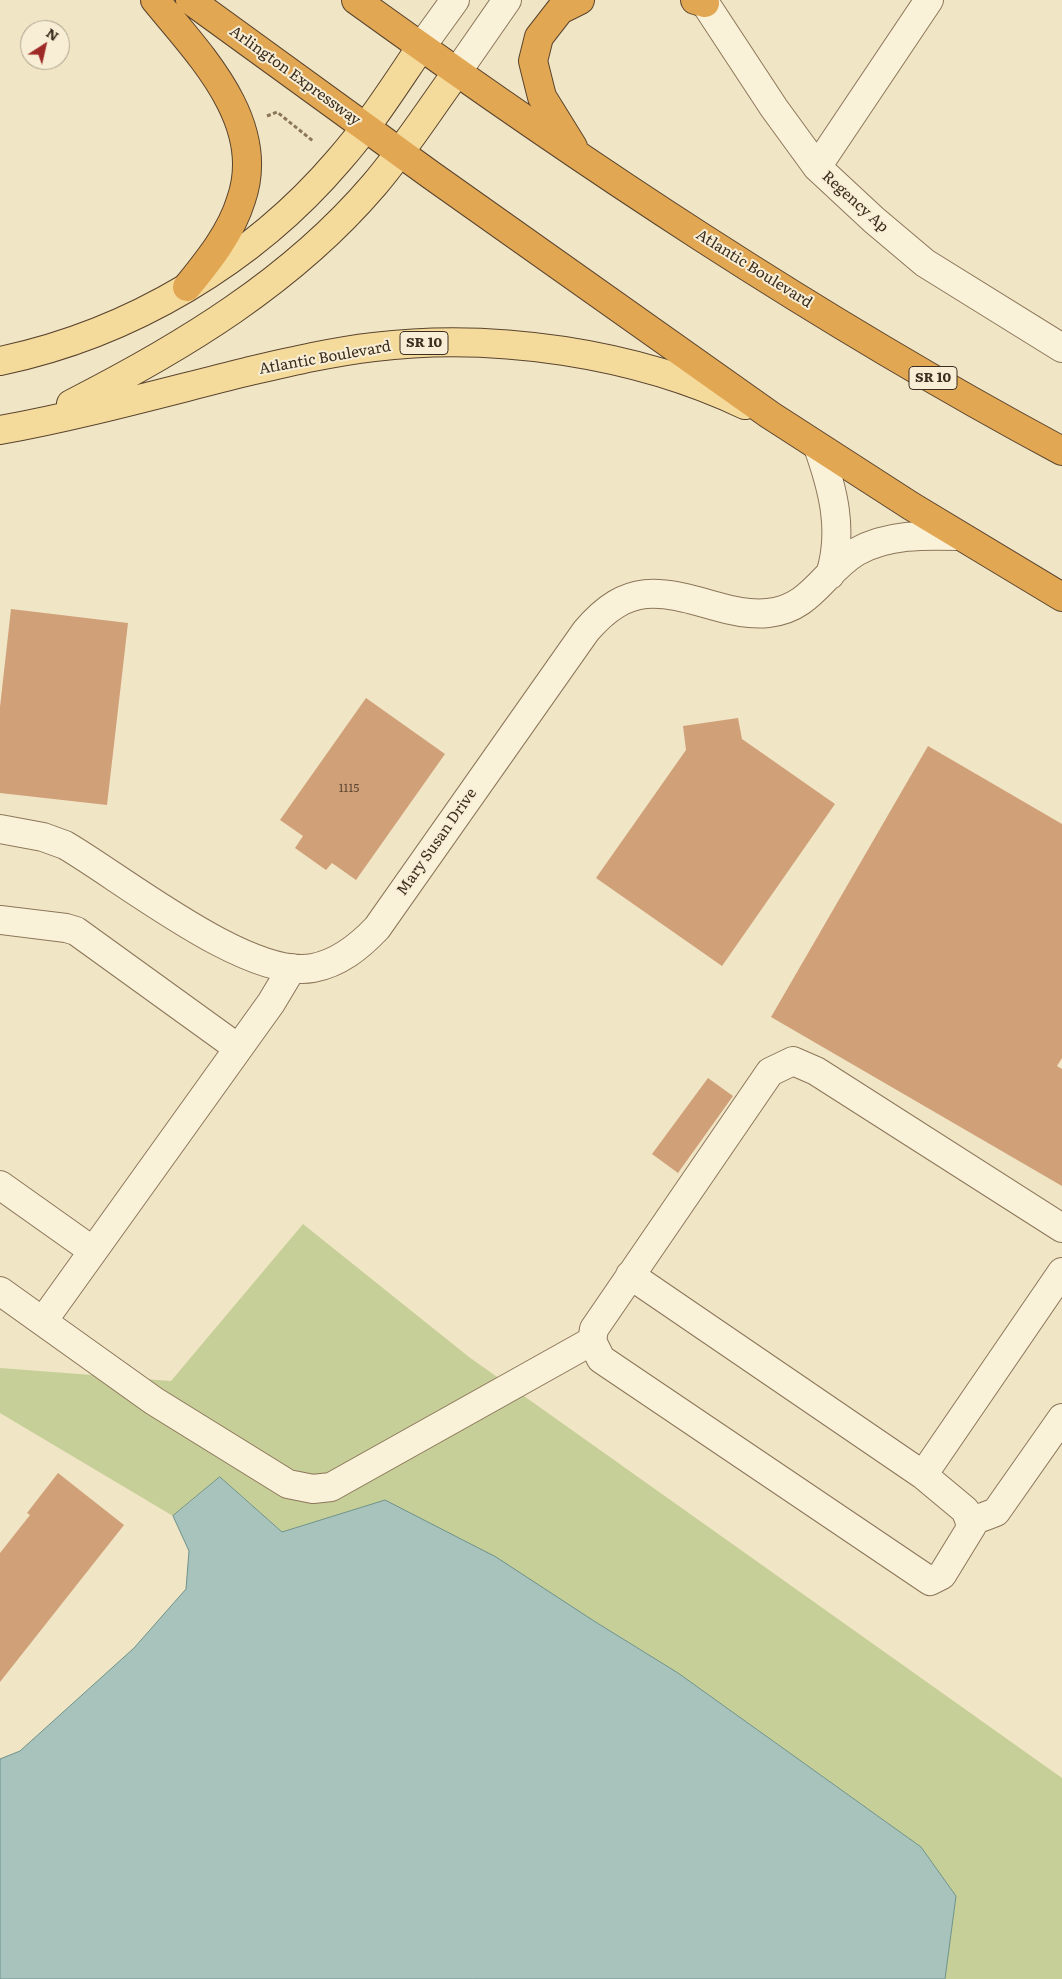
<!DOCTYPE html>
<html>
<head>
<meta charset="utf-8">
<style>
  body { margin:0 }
  #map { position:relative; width:1062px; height:1979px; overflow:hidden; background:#f0e5c5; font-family:Literata,serif }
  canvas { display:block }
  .north { position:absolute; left:20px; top:20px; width:50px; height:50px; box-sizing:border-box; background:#f7eed5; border:1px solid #aca18c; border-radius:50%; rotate:35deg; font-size:14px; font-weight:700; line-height:20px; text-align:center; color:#3c2d1e }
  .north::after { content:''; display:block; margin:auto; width:18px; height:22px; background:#9e2a27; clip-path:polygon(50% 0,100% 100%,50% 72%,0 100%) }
</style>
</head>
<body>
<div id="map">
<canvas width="1062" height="1979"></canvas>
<div class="north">N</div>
</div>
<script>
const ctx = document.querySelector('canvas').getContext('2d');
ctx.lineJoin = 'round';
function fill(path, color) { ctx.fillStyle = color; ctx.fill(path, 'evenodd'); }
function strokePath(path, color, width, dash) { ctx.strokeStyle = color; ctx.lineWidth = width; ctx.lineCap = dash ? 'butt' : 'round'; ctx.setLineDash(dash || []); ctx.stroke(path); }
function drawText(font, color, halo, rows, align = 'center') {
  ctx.font = font + ' Literata,serif'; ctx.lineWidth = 4; ctx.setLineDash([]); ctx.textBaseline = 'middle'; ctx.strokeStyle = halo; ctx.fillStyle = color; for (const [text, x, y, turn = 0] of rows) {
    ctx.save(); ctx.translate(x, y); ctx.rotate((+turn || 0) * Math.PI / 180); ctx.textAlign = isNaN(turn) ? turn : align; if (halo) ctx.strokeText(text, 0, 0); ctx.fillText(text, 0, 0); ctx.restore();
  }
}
const green = new Path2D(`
  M303,1224L469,1357L1062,1778V1979H945L956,1896L921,1847L678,1673L594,1621L385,1500L282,1532L220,1477L173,1516L0,1413V1368L171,1381Z`);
const water = new Path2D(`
  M220,1477L282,1532L385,1500L496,1557L594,1621L678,1673L921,1847L956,1896L945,1979H0V1759L20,1751L134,1648L186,1589L189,1551L173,1516Z`);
const building = new Path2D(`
  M11,609L128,623L107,805L0,793V707Z
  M366,698L445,754L356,880L332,863L326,870L295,848L303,836L280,820Z
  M738,718L742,739L835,804L722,966L596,878L686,750L683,726Z
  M928,746L1062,824V1058L1057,1066L1062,1069V1186L771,1017Z
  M708,1078L733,1096L678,1173L652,1154Z
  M58,1473L124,1525L0,1682V1553L30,1515L27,1513Z`);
const path = new Path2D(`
  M267,116L277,112L313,141`);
const minor = new Path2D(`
  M703,0L774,108L817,167L874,220L925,263L1062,348
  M421,47L455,0
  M457,72L507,0
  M817,167L929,0
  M818,447C833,489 844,531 830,575
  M0,829L43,837L65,845C122,878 248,980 313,968C339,963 359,947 377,928L586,631C628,582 659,590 715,606C732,611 750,615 768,613C811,609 823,572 856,552C887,534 925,535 959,536
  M0,920L66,928L76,931L238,1048
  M0,1185L93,1251
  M1062,1228L816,1071L793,1061L770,1072L594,1329L592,1341L601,1359L930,1581L942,1575L972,1526L965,1510L923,1475L1062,1272
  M630,1275L923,1475
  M0,1291L154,1401L288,1484L313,1489L331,1487L592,1341
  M43,1321L271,1003L292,968
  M969,1520L983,1517L996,1512L1062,1418`);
const major = new Path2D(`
  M0,361C130,334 253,261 339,160C370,125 395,85 421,47
  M71,404C183,347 292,281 374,185C404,150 430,109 457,72
  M0,430C83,415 165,392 246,372C289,362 331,352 374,347C494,332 636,353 745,405`);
const highway = new Path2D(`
  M155,0C200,55 268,123 241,200C231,233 208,261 187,287
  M190,0L431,175L770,415L911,506L1062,597
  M356,0C582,163 816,319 1062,451
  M695,0L705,3
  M573,147L542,97L533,61L539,37L560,10L580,0`);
const numberNames = [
  ["1115",349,788]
];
const shields = [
  [424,343,48],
  [933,378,48]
];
const shieldNames = [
  ["SR 10",424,343],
  ["SR 10",933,378]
];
const streetNames = [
  ["Arlington Expressway",295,76,36],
  ["Regency Ap",855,202,42],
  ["Atlantic Boulevard",754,269,32],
  ["Atlantic Boulevard",325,358,-10],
  ["Mary Susan Drive",437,842,-55]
];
fill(green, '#c7cf98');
fill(water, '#a7c3bc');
strokePath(water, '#6d928a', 1);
fill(building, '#d0a079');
strokePath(minor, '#8c765a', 30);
strokePath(major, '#5a442e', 30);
strokePath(highway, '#5a442e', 30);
strokePath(path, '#8c765a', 3, [4, 2.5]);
strokePath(minor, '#faf1d9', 28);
strokePath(major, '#f4db9c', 28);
strokePath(highway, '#e2a753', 28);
drawText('12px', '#614a35', null, numberNames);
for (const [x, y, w] of shields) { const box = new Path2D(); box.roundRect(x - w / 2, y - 11.5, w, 23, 4); ctx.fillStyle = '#f7eed5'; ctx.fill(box); strokePath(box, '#3c2d1e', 1); }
drawText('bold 14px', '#3c2d1e', null, shieldNames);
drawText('15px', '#3c2d1e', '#f7eed5', streetNames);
</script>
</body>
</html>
